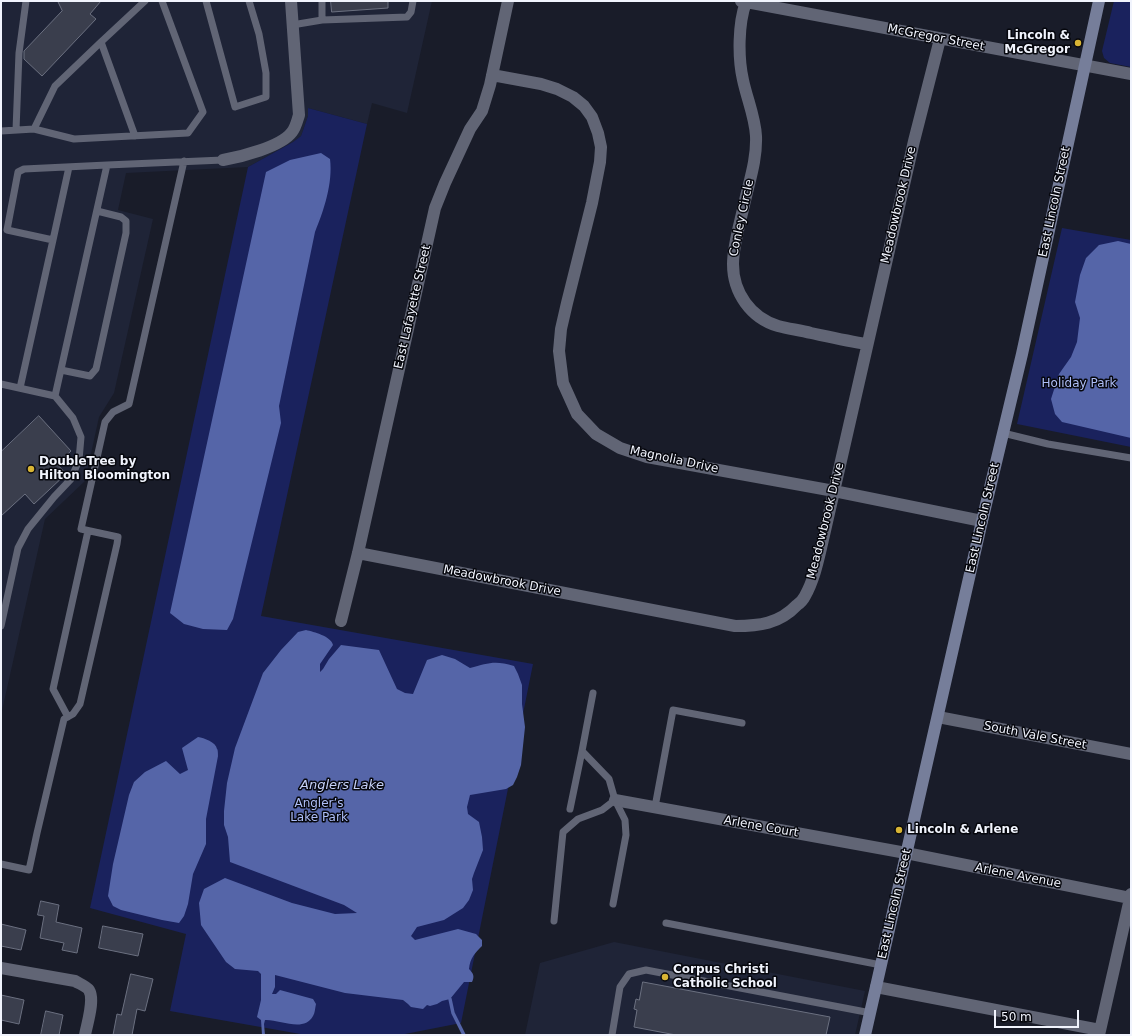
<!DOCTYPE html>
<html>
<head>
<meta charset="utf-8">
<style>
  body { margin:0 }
  #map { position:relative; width:1132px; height:1036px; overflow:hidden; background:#191c29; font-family:"DejaVu Sans",sans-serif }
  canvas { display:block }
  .frame { position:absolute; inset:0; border:2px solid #f1f4fd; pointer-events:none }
  .scale { position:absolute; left:994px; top:1010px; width:85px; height:18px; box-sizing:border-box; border:2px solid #f1f4fd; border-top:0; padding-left:5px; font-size:12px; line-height:14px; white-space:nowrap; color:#f1f4fd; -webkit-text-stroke:3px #06070d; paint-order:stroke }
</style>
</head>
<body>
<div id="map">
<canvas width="1132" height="1036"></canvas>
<div class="frame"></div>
<div class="scale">50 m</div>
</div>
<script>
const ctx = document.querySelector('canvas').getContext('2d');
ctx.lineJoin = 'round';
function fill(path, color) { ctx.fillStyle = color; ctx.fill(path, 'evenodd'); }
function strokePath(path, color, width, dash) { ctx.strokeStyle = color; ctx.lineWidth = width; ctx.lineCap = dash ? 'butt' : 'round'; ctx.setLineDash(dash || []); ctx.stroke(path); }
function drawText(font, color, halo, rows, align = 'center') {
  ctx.font = font + ' "DejaVu Sans",sans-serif'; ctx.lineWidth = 3; ctx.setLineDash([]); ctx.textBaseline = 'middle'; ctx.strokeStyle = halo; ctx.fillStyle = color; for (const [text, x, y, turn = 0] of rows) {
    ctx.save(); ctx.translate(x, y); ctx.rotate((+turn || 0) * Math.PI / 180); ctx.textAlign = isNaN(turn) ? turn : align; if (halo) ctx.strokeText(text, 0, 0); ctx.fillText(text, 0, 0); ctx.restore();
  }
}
const built = new Path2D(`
  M1,1H432L407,113L372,103L367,124L308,108V116L301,136L293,142L248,167L126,173L118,210L153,219L114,393L99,417L85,481L45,519L1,715Z
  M614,942L865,991L855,1035H525L540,963Z`);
const green = new Path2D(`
  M1114,1H1131V67L1110,63L1104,58L1102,51Z
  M308,108L367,124L261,616L533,664L461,1023L400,1035H306L170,1011L186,934L90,908L248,167L293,142L301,136L308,116Z
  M1062,228L1131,240V447L1017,424Z`);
const water = new Path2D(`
  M321,153L330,159C333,183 324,210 315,232L279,406L281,423L233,619L227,630L203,629L184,624L170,613L266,172L290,160Z
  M1118,241L1131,244V438L1062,422L1055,414L1051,399L1059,374L1071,357L1077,342L1080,318L1075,302L1080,275L1086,258L1099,245Z
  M306,630C314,632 331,636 333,645L320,664V672L323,669L329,659L341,645L379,650L397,689L405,693L413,694L427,660L442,655L455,659L470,668C488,663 495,660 514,666L518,674L522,685V704L525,727L521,765L517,777L513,785L506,789L470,795L467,807L468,814L479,822L482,837L483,850L474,873L472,879L473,890L469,900L463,908L444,920L417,927L411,936L415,940L458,929L476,934L482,940V946C475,953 470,958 469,969C473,973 475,976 472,982H464L450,999L442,1001L437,1004L430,1006L427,1005L423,1009L411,1007L408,1004L403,1000L345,993L275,975V987L272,994H276L280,990L313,999L316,1004C315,1008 315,1013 313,1016C304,1033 279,1019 265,1020L264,1024L265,1035H262L261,1020L257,1017L261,1000V974L258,971L235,969L226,962L201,925L199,903L204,889L225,878L292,903L335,914L357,913L344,905L230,862L228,837L224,825V811L227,783L235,748L263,673L281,650L298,632Z
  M198,737C204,738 216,742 217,749C218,749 218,755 218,756L206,819V844L193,874L188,904L184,916L179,923L162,920L121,910L113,906L108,896L113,864L129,795L134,782L145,772L166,761L180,774L188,770L182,748Z`);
const stream = new Path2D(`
  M450,999L453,1013L464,1035`);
const building = new Path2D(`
  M58,1H101L90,14L96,19L42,76L24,59V51L62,11Z
  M331,1H388V8L332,12Z
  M39,416L71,451L57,464L66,474L34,504L25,494L1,516V452Z
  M41,901L59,905L56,922L82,928L77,953L62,950L64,943L40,938L44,916L38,915Z
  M1,924L26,930L21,950L1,946Z
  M103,926L143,934L138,956L99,948Z
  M131,974L153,979L145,1011L137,1009L132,1035H113L117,1014L121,1015Z
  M643,982L830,1017L826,1035H676L634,1027L637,1010L634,1009L636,999L639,1000Z
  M1,995L24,1000L19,1024L1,1020Z
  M46,1011L63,1015L59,1035H41Z`);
const lane = new Path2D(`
  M206,1L235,107L266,97V73L259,34L249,1
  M322,20L407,17L411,12L413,1
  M292,25L322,20V1
  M34,129L55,86L101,42
  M16,130L19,53L26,1
  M1,131L34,129L74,139L188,133L203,112L162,1
  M135,136L101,42L145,1
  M53,240L69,167
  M61,370L90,376L96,369L126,233V221L121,217L97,211
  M1,384L55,396L73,418L81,437L79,460L71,479L54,497L28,529L18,548L1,626
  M20,388L53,240L7,230L18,172L24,169L107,165
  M55,396L107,165L223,160
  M1003,433L1048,444L1131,458
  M593,693L582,751L609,779L615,800L625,820L626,835L613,904
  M68,717L53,689L88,531
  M655,807L673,710L742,723
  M570,809L582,751
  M1,864L29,870L37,833L64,719L73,714L80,704L117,544L118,537L81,529L105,422L113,412L129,404L184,161
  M554,921L563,832L578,819L602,810L615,800
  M666,923L881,965
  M612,1035L620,987L629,974L646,970L871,1013`);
const street = new Path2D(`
  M741,1L1131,74
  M746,2C738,24 738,58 743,80C747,99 755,117 756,136C757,160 749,182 744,205C740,223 733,246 733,264C733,293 751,318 778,326C789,329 800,330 811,333C830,337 848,341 867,344
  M492,75L541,84L557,89L573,97L584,106L592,117L598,133L601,147L600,162L592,203L567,303L561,329L559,351L563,383L577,414L596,434L620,448L647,457L834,491L982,521
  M223,160C240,157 281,147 292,132C296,127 297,121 299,115L291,1
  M358,553L735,626C759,626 779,624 797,605C800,603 803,600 805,596C814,580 818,561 822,544L914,141L940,39
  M341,621L358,553L435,208L445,183L470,129L482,111L490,85L508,1
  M938,717L1131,754
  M615,800L906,853L1130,898
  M1,968L75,981C80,984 86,986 89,990C95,1000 87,1024 85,1035
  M876,987L1100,1030
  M1099,1035L1131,894`);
const secondary = new Path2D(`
  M865,1035L982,521L1022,354L1099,1`);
const markers = [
  [1078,43,4,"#d8b434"],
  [31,469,4,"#d8b434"],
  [899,830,4,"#d8b434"],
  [665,977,4,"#d8b434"]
];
const poiNames = [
  ["Lincoln &",1070,36,"right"],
  ["McGregor",1070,50,"right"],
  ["DoubleTree by",39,462],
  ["Hilton Bloomington",39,476],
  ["Lincoln & Arlene",907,830],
  ["Corpus Christi",673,970],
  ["Catholic School",673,984]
];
const streetNames = [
  ["McGregor Street",936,38,11],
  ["East Lincoln Street",1055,202,-78],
  ["Meadowbrook Drive",899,205,-77],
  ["Conley Circle",742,218,-78],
  ["East Lafayette Street",413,307,-77],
  ["Magnolia Drive",674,460,12],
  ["East Lincoln Street",983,518,-77],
  ["Meadowbrook Drive",826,521,-76],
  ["Meadowbrook Drive",502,581,11],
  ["South Vale Street",1035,736,11],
  ["Arlene Court",761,827,10],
  ["Arlene Avenue",1018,876,11],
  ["East Lincoln Street",895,904,-77]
];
const parkNames = [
  ["Holiday Park",1079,384],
  ["Angler’s",319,804],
  ["Lake Park",319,818]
];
const waterNames = [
  ["Anglers Lake",342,786]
];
fill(built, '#1f2437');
fill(green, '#1a225d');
fill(water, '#5565a8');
strokePath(stream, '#5565a8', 3.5);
fill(building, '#3a3e4d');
strokePath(building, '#6b7080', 1);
strokePath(lane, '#616575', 7);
strokePath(street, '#616575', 12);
strokePath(secondary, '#767e9a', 12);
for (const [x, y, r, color] of markers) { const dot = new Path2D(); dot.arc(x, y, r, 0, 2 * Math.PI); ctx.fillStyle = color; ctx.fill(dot); strokePath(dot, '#06070d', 1.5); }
drawText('bold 12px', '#f1f4fd', '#06070d', poiNames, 'left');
drawText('12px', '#f1f4fd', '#06070d', streetNames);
drawText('12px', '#aebef7', '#06070d', parkNames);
drawText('italic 13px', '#c6d1f8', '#06070d', waterNames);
</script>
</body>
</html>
